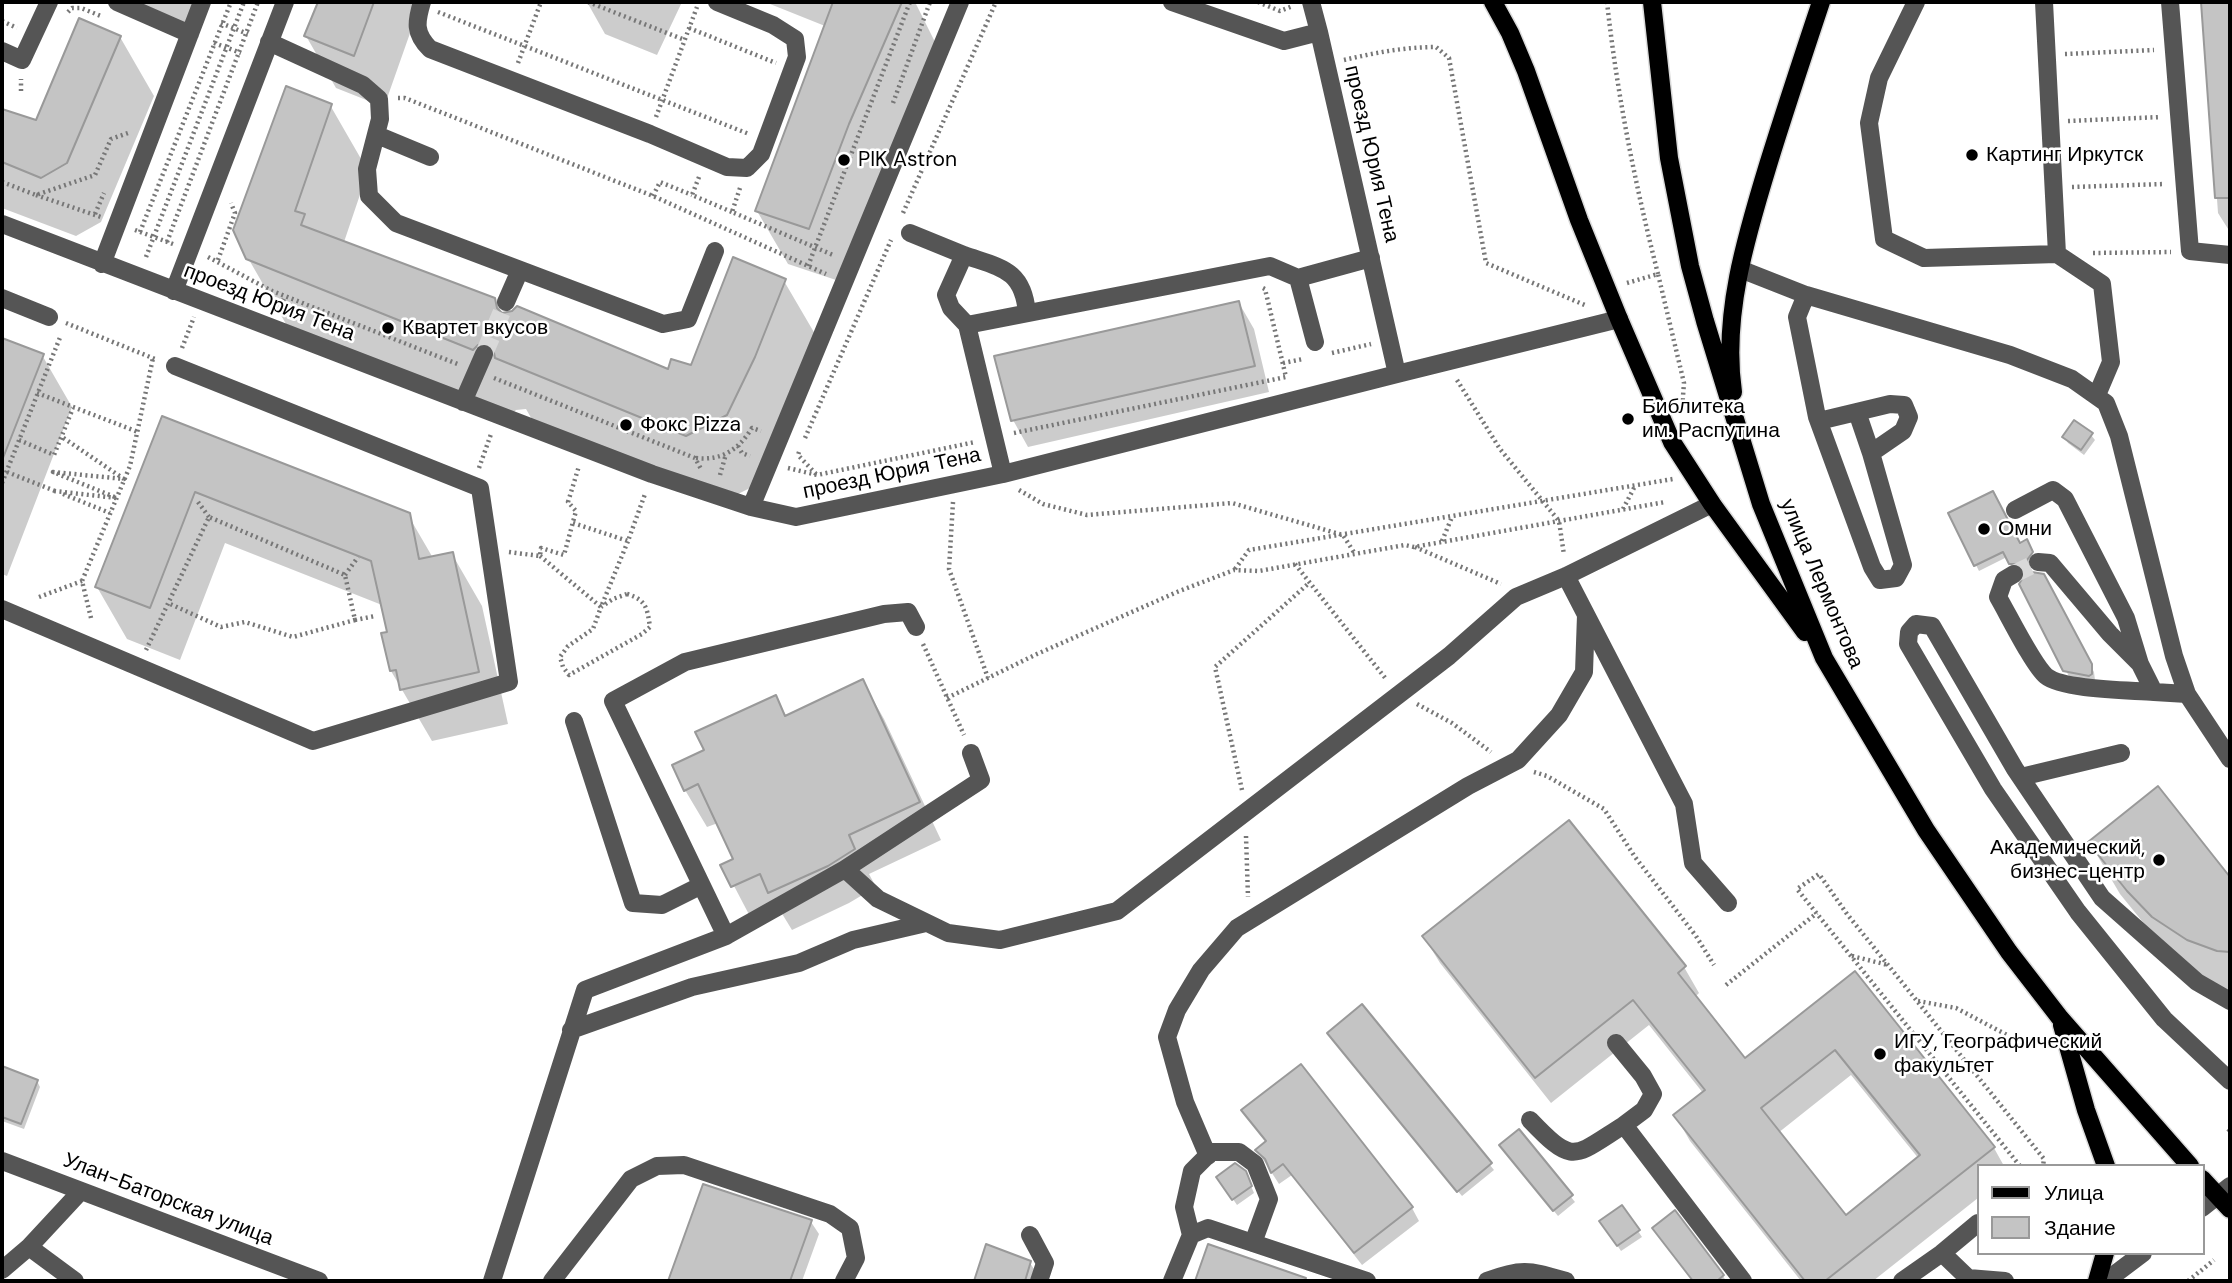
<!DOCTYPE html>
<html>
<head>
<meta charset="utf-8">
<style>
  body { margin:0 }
  #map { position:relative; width:2232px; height:1283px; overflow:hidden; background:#fff; font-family:"DM Sans",sans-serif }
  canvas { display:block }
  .frame { position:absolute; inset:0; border:4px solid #000; pointer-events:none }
  .legend { position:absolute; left:1977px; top:1164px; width:228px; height:91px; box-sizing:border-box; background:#fff; border:2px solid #999; margin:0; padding:9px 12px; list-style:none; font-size:21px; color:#000 }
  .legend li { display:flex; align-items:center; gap:14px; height:35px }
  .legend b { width:35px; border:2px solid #999 }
</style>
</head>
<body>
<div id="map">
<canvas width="2232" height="1283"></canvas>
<div class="frame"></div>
<ul class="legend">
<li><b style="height:9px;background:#000"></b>Улица</li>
<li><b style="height:19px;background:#c4c4c4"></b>Здание</li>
</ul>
</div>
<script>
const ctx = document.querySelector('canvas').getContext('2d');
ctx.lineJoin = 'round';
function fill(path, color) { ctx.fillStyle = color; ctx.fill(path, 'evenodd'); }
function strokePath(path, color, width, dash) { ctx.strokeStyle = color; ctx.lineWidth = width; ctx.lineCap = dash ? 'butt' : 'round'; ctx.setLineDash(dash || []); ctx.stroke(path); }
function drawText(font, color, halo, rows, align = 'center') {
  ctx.font = font + ' "DM Sans",sans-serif'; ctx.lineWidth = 5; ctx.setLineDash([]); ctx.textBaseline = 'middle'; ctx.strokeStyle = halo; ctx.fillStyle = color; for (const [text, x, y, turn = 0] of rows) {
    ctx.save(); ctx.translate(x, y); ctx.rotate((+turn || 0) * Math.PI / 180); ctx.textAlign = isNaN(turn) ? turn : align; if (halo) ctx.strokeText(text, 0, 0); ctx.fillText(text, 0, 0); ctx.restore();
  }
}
const shadow = new Path2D(`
  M127,2H201L190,29Z
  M319,2H421L384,107L336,88L306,36Z
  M587,2H682L657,55L605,34Z
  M765,2H915L937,46L839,281L788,264L757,211L825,26Z
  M2203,2H2230V232L2218,213Z
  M120,37L154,96L101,222L76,236L2,208V111L37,122Z
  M330,105L368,171L344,242L494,299L503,314L669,371L692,367L784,281L822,346L764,481L724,501L534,423L526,409L516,410L511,415L286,324L248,258Z
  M1239,303L1254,329L1269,392L1028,447L1013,420Z
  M2,340L42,355L72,407L7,576L2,574Z
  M163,418L408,515L433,558L452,554L482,606L508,724L432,741L391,671L383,634L389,633L382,605L225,543L180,660L127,639L97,587Z
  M2091,435L2095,440L2084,455L2068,443L2064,437Z
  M1950,514L2019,546L2026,542L2035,559L2029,567L2030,572L2043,576L2094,672L2095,680L2069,677L2024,569H2014L2007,557L1979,571Z
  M863,682L884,719L941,840L869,874L876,887L849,903L792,930L781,912L754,924L723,865L735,860L718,823L707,827L685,790L706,751L775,697L787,717Z
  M2157,789L2230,880V996L2184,969L2159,942L2120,894L2090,843Z
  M1424,937L1684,967L1699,993L1695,997L1745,1060L1855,973L1994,1148L2004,1166H1978V1198L1873,1281H1801L1690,1141L1675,1115L1703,1093L1649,1025L1551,1103L1440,963ZM1851,1075L1919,1159L1845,1217L1778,1133Z
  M1362,1006L1494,1170L1462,1196L1332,1039Z
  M1301,1066L1412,1208L1419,1221L1362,1265L1292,1175L1279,1184L1257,1150L1267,1143L1244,1110Z
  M2,1068L37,1081L40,1087L24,1129L2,1121Z
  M1519,1132L1575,1202L1558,1216L1505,1151Z
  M1248,1179L1254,1193L1237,1205L1222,1183Z
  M704,1186L811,1222L819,1234L802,1281H670Z
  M1622,1207L1642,1237L1621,1251L1605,1227Z
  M1674,1213L1723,1276L1726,1281H1694L1657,1234Z
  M1209,1246L1309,1281H1197Z
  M987,1247L1030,1263L1034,1269L1030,1281H976Z`);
const building = new Path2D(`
  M318,2H374L354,56L304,36Z
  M833,2H902L849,124L809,229L755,211Z
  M2201,2H2230V198H2215Z
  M79,18L121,36L67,163L41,178L2,162V109L36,120Z
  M286,86L332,104L295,211L305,214L301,225L495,298L497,308L502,313L512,311L517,306L668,369L671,359L691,365L733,257L786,279L755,357L727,415L686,436L495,358L493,348L488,343L478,345L473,350L246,259L233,230Z
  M1239,301L1255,366L1011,421L994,356Z
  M2,338L44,354L3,458H2Z
  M162,416L410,513L419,559L453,552L479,672L400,690L396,670L390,671L381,633L387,632L371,561L195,492L150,608L95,587Z
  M2074,420L2093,433L2081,450L2062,437Z
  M1993,491L2020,543L2027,539L2033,552L2027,560L2028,567L2032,572L2044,574L2092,664V674L2089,676L2063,671L2019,584L2025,574L2020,564H2009L2003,552L1974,566L1948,513Z
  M863,679L920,802L849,835L855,849L828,866L768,893L760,874L731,887L720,865L733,859L698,784L684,791L672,765L704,750L695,732L776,695L785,716Z
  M2158,786L2230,877V952L2217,951L2187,940L2152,917L2127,891L2088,842Z
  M1569,820L1686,966L1678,973L1745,1058L1855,971L1995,1147L1825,1281H1805L1673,1115L1705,1090L1633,1000L1535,1078L1422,936ZM1835,1050L1920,1155L1846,1215L1761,1108Z
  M1362,1004L1492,1163L1457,1192L1327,1033Z
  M1301,1064L1413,1207L1354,1253L1283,1164L1271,1173L1265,1159L1255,1150L1266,1141L1241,1110Z
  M2,1066L38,1080L21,1124L2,1117Z
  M1519,1129L1573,1195L1553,1211L1499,1145Z
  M1235,1163L1246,1171L1252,1186L1232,1200L1216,1177Z
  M703,1184L812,1220L790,1281H668Z
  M1622,1205L1640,1230L1617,1246L1599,1221Z
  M1675,1210L1724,1275L1717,1281H1693L1652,1228Z
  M986,1244L1031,1261L1025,1281H974Z
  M1208,1244L1306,1278L1305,1281H1195Z`);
const minorTunnel = new Path2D(`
  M484,354L506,302
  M2014,574L2038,562`);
const path = new Path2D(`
  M588,2L685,40
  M1258,2L1280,11L1293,6
  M1607,2C1617,94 1635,184 1658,274
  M68,12L72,8H81L101,16
  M438,12L749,134
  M2,21L17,28
  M221,23L248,34
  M689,28L776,63
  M214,43L241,53
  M2065,54L2154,50
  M1344,60C1374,53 1404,47 1436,47L1449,58L1486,263L1587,306
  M518,63L541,2
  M21,91V79
  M398,98H405L653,196L826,274
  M893,103L930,2
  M656,117L697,7
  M2068,121L2161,117
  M699,177L692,195L732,212
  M2,182L36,195L95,175L111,139L128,133V136
  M2072,187L2164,184
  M740,188L732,212L833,255
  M36,195L101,217
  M653,196L660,182L692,195
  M903,213L996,2
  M95,214L104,193
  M135,230L173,244
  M140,232L231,2
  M167,242L258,2
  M2093,253L2171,252
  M146,257L244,2
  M208,257L272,291L460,365
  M218,260L235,213L231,203
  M808,266L910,2
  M1627,283L1658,274L1684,383L1682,409
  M1263,288L1265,289L1286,377
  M279,311L285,296
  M66,323L155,359
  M182,348L194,317
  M1332,353L1371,344
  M1283,363L1303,359
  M494,378L695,458L701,469
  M1457,380L1500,449L1559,521L1564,555
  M37,393L138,432
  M1014,433L1286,377
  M805,438L891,240
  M19,440L54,455L73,408
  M738,446L742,453L750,456
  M799,452L798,455L816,474
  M696,458C722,461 739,449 752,428L761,431
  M479,468L491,434
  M788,468L817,475L975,442
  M7,472L55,491
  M720,475L726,454
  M2,483L61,335
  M1019,490L1043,504L1087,515L1232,503L1343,535L1355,554
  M54,491L117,498L53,472L124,479L62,437
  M63,494L110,513
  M198,502L209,517
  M953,502L949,569L988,678
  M1623,509L1635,486
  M573,523L628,541L645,494
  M1442,541L1452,517
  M1415,547L1501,584
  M509,552L540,556L541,548L564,555L576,511L568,502L579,466
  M540,556L601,607L628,541
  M1295,564L1386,679
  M1235,569L1249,550L1673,479
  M345,575L358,557
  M627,594C646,600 647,607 650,627L642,634L569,675L563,667L560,657L568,646L593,629L601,607L613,599Z
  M39,597L82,581
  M91,618L82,581L130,466L153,358
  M355,620L375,616
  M923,644L964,735
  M146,650L209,517L345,575L355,620L293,637L245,622L221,627L168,603
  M947,698L1037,654L1177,592L1234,570L1259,571L1405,545L1414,547L1665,502
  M1417,704L1452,723L1491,752
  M1534,772L1547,776L1604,809L1635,857L1696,936L1714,965
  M1242,790L1215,667L1309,583
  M1246,836L1248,897
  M1852,956L1888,965
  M1726,985L1817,913
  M1918,1001L1956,1008L2007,1035
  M2228,1132L2230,1130
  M2020,1166L1797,889L1819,874L1847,914L2044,1159L2043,1166
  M2188,1281L2214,1260`);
const minor = new Path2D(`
  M117,2L190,34
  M422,2C416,22 414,33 430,49L650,134L727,167L747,168L761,154L797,57L795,39L773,25L717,2
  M1172,2L1284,41L1319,32L1311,2
  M1916,2L1879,78L1869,123L1884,239L1924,258L2057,254
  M2044,2L2057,254L2102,284L2111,362L2097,395
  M2170,2L2190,251L2230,255
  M269,42L363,85L379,99L380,119L367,169L369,196L396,223L663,324L688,319L715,251
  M2,51L22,60L49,2
  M377,135L430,157
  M2,224L652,474L751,507L796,517L1003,474L1397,374L1319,32
  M910,233L964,255L946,295L951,308L967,325
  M964,255C1001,268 1023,269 1027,313
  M102,264L202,2
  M1740,269L1806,295L2010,355L2072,379L2106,403L2119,436L2174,656L2187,694L2230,759
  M1298,278L1315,342
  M174,291L285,2
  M1806,295L1797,317L1817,417L1872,567L1880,580L1896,578L1903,565L1871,453L1903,431L1909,417L1904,405L1890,404L1819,421
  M2,298L49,317
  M506,302L520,270
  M1397,374L1619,319
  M463,402L484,354
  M1857,412L1871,453
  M1003,474L967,325L1270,266L1298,278L1371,258
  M751,507L960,2
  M2015,510L2053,490L2065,499L2126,618L2140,664
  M2038,562L2050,563L2110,634L2140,664L2154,692L2187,694
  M2014,574L2004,580L1998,597C2008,614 2033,665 2046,676C2063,690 2131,690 2154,692
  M1566,576L1684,804L1693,863L1728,903
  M2,609L313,741L509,682L480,488L175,366
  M916,627L908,612L884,614L685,662L613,701L726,936L845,869L878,899L948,933L1000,940L1117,911L1449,656L1516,597L1566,576L1712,504
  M574,721L633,903L662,905L700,886
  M2021,777L2121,753
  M845,869L981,780L971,753
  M2230,1001L2197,982L2102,898L2015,769L1932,626L1916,624L1909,632L1908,644L1993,789L2078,912L2164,1019L2230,1081
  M571,1030L692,987L799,963L853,940L926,923
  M1616,1043L1643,1076L1653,1094L1644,1110L1624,1125L1743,1281
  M1530,1120C1574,1166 1573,1157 1624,1125
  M1208,1156L1185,1102L1167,1037L1177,1010L1201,970L1237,928L1468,786L1518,760L1559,715L1584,672L1586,615
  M2,1161L319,1281
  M2202,1208L2230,1186
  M1030,1235L1045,1263L1039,1281
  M1191,1235L1184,1207L1192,1171L1211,1152H1239L1255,1164L1269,1199L1253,1243
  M29,1247L75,1281
  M1942,1253L1978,1223
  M2,1270L29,1247L81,1191
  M492,1281L585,990L726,936
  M552,1281L631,1179L657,1166L684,1165L830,1214L850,1228L856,1258L844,1281
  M1172,1281L1191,1235L1208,1228L1367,1281
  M1487,1281C1523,1267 1531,1271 1566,1281
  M1902,1281L1942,1253L1968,1278L2005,1281
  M2106,1281L2143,1253`);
const major = new Path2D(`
  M1493,2L1510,33L1526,71L1579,220L1619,319L1672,442L1712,504L1805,632
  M1652,2L1669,158L1690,266L1705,321L1761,504L1824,658L1926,830L2009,952L2060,1018L2190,1166
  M1733,392C1722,316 1746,237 1768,165C1785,110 1803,56 1821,2
  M2062,1025L2086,1110L2106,1166
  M2202,1179L2230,1209
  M2097,1281L2105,1253`);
const markers = [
  [1972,155,7,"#000"],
  [844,160,7,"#000"],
  [388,328,7,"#000"],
  [1628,419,7,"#000"],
  [626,425,7,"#000"],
  [1984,529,7,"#000"],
  [2159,860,7,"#000"],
  [1880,1054,7,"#000"]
];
const streetNames = [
  ["проезд Юрия Тена",1371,154,77],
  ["проезд Юрия Тена",269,303,21],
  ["проезд Юрия Тена",892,474,-12],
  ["улица Лермонтова",1821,584,67],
  ["Улан-Баторская улица",168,1200,21]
];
const poiNames = [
  ["Картинг Иркутск",1986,155],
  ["PIK Astron",858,160],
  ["Квартет вкусов",402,328],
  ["Библитека",1642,407],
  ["им. Распутина",1642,431],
  ["Фокс Pizza",640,425],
  ["Омни",1998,529],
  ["Академический,",2145,848,"right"],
  ["бизнес-центр",2145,872,"right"],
  ["ИГУ, Географический",1894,1042],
  ["факультет",1894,1066]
];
fill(shadow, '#0003');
fill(building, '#c4c4c4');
strokePath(building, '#999', 2);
strokePath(minorTunnel, '#d9d9d9', 18, [18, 9]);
strokePath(major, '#dbdbdb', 21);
strokePath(path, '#777', 4.5, [2, 3.5]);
strokePath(minor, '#555', 18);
strokePath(major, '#000', 18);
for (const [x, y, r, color] of markers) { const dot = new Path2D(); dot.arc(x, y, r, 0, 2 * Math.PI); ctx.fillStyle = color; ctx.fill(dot); strokePath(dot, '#fff', 2.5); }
drawText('21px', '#000', '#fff', streetNames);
drawText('21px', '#000', '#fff', poiNames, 'left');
</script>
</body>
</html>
